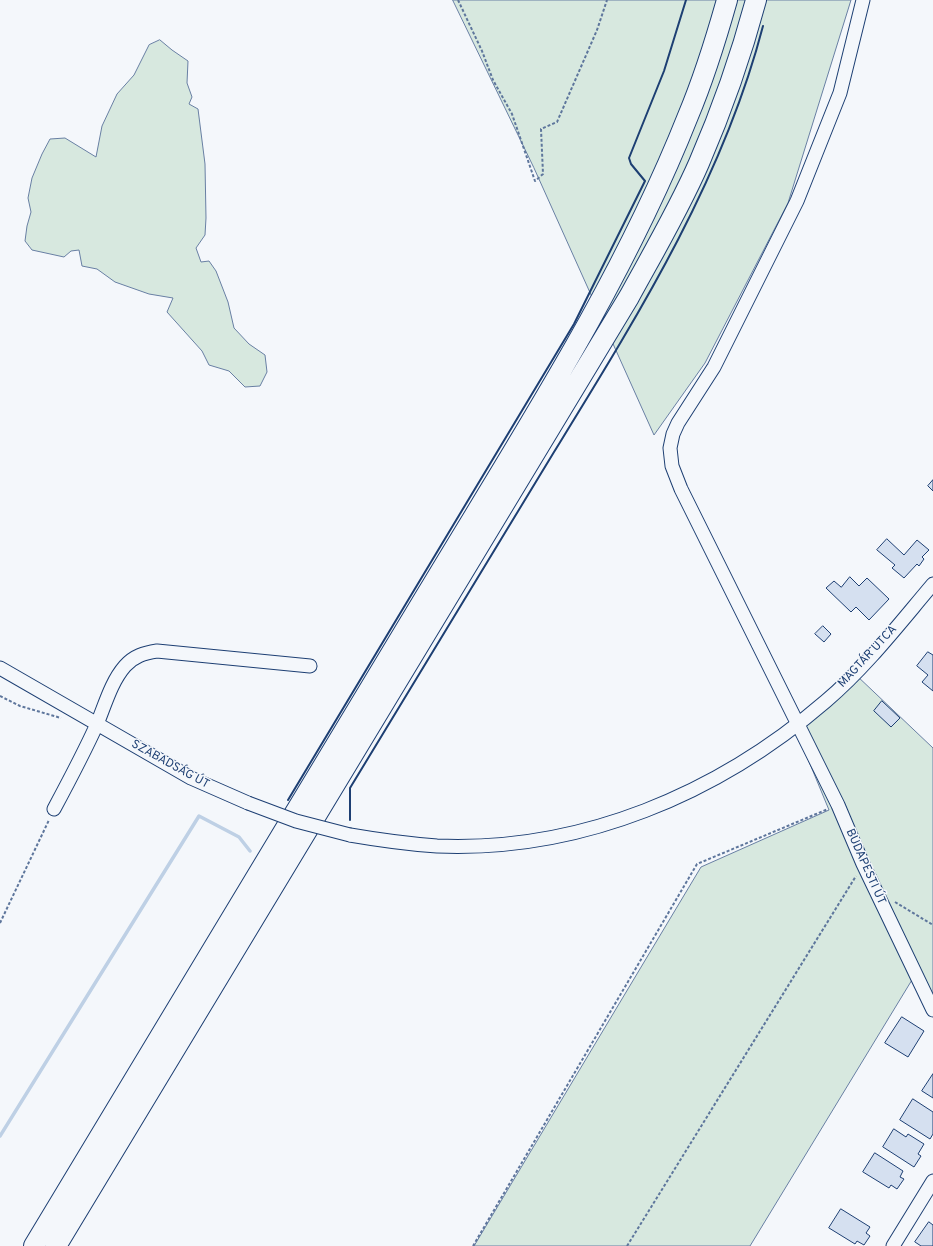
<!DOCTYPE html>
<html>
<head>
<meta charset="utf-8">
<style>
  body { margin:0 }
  canvas { display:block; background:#f4f7fb }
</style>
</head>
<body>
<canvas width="933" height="1246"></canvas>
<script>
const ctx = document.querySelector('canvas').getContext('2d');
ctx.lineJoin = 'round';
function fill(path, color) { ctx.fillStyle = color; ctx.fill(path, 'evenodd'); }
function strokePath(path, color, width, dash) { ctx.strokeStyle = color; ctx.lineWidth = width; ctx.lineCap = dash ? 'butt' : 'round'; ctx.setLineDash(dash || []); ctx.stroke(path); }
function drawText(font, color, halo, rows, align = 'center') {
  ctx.font = font + ' Overpass,sans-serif'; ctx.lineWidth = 3; ctx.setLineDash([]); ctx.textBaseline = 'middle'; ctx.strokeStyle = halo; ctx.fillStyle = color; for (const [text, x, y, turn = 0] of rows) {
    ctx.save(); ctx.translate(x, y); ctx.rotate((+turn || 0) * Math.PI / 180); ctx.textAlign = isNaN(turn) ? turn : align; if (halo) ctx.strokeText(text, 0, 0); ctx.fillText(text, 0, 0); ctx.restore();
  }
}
const green = new Path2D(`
  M453,0H851L788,203L705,363L654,435L534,168Z
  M160,40L172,50L188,61L187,83L192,97L189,104L198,109L205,164L206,218L205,235L196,248L201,262L209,261L216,271L228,302L234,328L249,344L265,355L267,372L260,386L245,387L229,371L209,365L202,351L167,312L173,298L149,294L115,282L97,269L82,266L79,250L71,251L64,257L32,250L25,241L27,226L31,212L28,198L32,178L42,154L50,139L65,138L96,157L102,126L117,94L134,75L149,45Z
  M855,674L933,748V999L918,970L750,1246H474L701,867L829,810L798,735Z`);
const stream = new Path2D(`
  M0,1136L199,816L239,837L250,851`);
const building = new Path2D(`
  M933,480V491L928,486Z
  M887,539L904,555L917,540L929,550L922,557L924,559L919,566L917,564L904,578L892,568L895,565L877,550Z
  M850,577L859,586L867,578L889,599L869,620L856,607L851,612L826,588L834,581L841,587Z
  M823,626L831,634L824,642L815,634Z
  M928,652L933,655V691L922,682L928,675L917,666Z
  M882,701L900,718L891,727L874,711Z
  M902,1017L924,1031L908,1057L885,1043Z
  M933,1074V1098L922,1091Z
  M913,1099L933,1112V1134L930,1139L900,1120Z
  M894,1129L906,1137L908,1134L924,1144L918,1154L921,1156L914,1167L883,1147Z
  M875,1153L903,1171L900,1177L904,1179L897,1189L891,1185L889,1188L863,1172Z
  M841,1209L870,1227L866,1233L870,1236L864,1245L857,1241L855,1244L829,1228Z
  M929,1222L933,1225V1246H921L915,1242Z`);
const path = new Path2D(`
  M458,0L482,51L493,80L512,114L535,181L543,174L541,129L557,122L597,30L607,0
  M0,696L20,706L61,718
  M895,902L933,925
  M0,923L49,820
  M473,1246L697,864L828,809
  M627,1246L856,876`);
const minor = new Path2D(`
  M863,0L840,93L797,201L714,367L678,423L673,434L670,448L672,466L681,489L838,805L863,864L933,1010
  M0,668L191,778L248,803
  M54,809C69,781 84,753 97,724C105,705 111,682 125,666C134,656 144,653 157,651L310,666
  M350,835C379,840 408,844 437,846C581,852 718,794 826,701C866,667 899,624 933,584
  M893,1246L933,1181`);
const highway = new Path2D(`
  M34,1246C165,1029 296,811 427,594C520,439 621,285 688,116C704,78 716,39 727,0
  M56,1246L629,297C653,253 679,209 699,163C722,110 741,56 756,0`);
const minorBridge = new Path2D(`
  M248,803L296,821L350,835`);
const wall = new Path2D(`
  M288,800L574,324L645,181L631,164L629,158L664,71L686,0
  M350,820V788C418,676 486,564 554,452C637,317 723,180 763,26`);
const streetNames = [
  ["MAGTÁR UTCA",868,657,-47],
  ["SZABADSÁG ÚT",170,765,29],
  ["BUDAPESTI ÚT",865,867,66]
];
fill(green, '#d7e8df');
strokePath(green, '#687fa3', 1);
strokePath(stream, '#bed0e5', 3.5);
fill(building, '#d5e0f0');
strokePath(building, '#1d3f73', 1);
strokePath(minor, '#1d3f73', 15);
strokePath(highway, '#1d3f73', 22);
strokePath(path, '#5e769c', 2, [3, 2]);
strokePath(minor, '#f4f7fb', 13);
strokePath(highway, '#f4f7fb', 20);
strokePath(minorBridge, '#1d3f73', 15, []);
strokePath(minorBridge, '#f4f7fb', 13);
strokePath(wall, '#1d3f73', 2);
drawText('12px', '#1d3f73', '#f4f7fb', streetNames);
</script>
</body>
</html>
